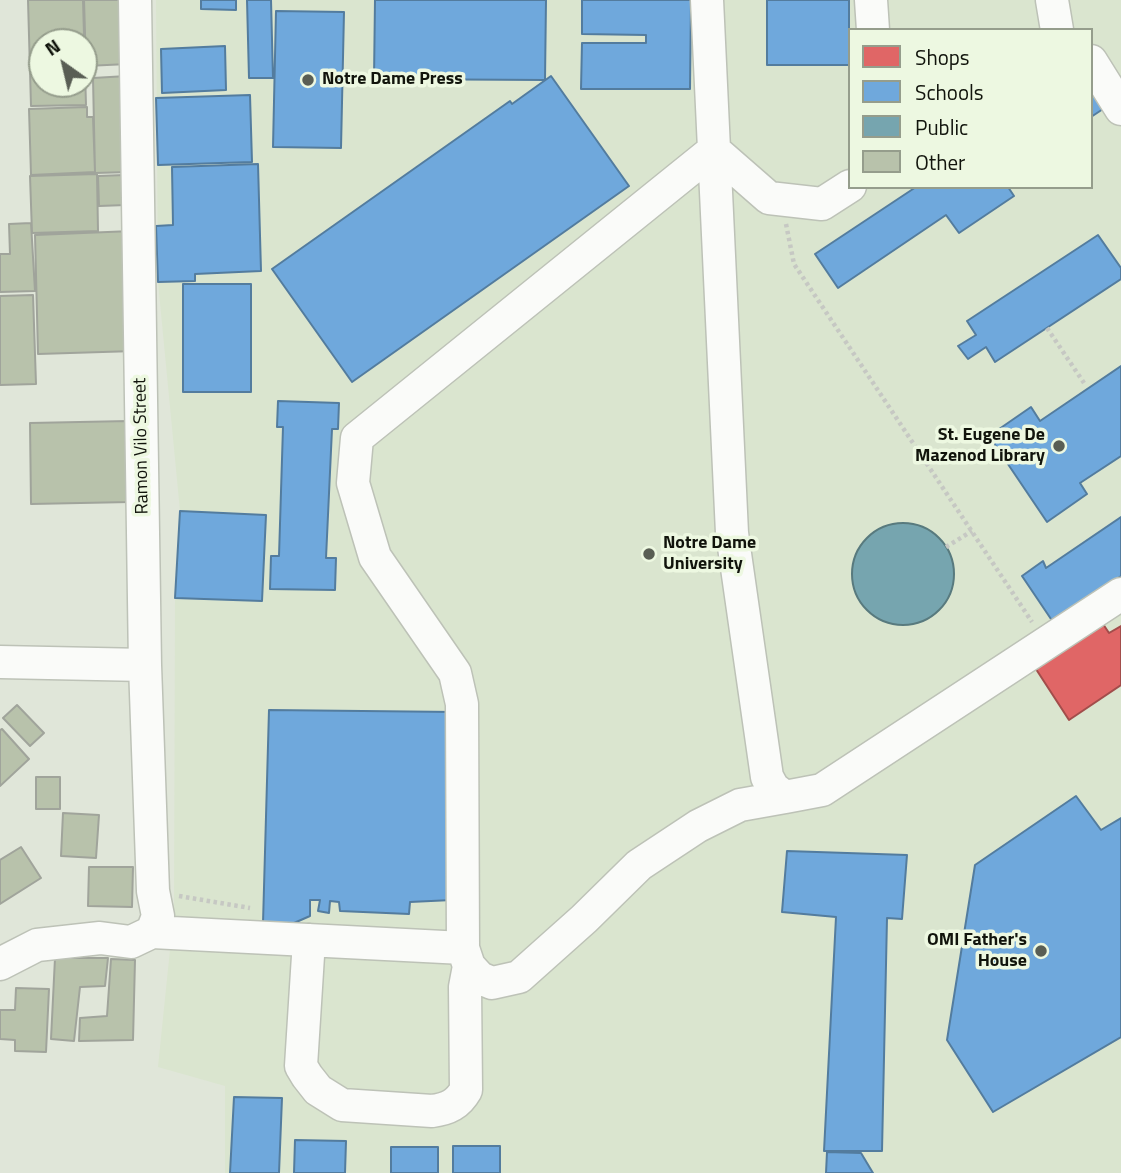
<!DOCTYPE html>
<html>
<head>
<meta charset="utf-8">
<style>
  body { margin:0 }
  #map { position:relative; width:1121px; height:1173px; overflow:hidden; background:#e0e6d9; font-family:"Titillium Web",sans-serif }
  canvas { display:block }
  .legend { position:absolute; left:848px; top:28px; width:245px; height:161px; box-sizing:border-box; background:#edf8e1; border:2px solid #959d8c; margin:0; padding:9px 12px; list-style:none; font-size:21px; color:#11140c }
  .legend li { display:flex; align-items:center; gap:14px; height:35px }
  .legend b { width:35px; border:2px solid #959d8c }
  .north { position:absolute; left:28px; top:28px; width:70px; height:70px; box-sizing:border-box; background:#edf8e1; border:2px solid #959d8c; border-radius:50%; rotate:326deg; font-size:19px; font-weight:700; line-height:28px; text-align:center; color:#11140c }
  .north::after { content:''; display:block; margin:auto; width:24px; height:32px; background:#595e54; clip-path:polygon(50% 0,100% 100%,50% 72%,0 100%) }
</style>
</head>
<body>
<div id="map">
<canvas width="1121" height="1173"></canvas>
<ul class="legend">
<li><b style="height:19px;background:#e06666"></b>Shops</li>
<li><b style="height:19px;background:#6fa8dc"></b>Schools</li>
<li><b style="height:19px;background:#76a5af"></b>Public</li>
<li><b style="height:19px;background:#b8c2ab"></b>Other</li>
</ul>
<div class="north">N</div>
</div>
<script>
const ctx = document.querySelector('canvas').getContext('2d');
ctx.lineJoin = 'round';
function fill(path, color) { ctx.fillStyle = color; ctx.fill(path, 'evenodd'); }
function strokePath(path, color, width, dash) { ctx.strokeStyle = color; ctx.lineWidth = width; ctx.lineCap = dash ? 'butt' : 'round'; ctx.setLineDash(dash || []); ctx.stroke(path); }
function drawText(font, color, halo, rows, align = 'center') {
  ctx.font = font + ' "Titillium Web",sans-serif'; ctx.lineWidth = 7; ctx.setLineDash([]); ctx.textBaseline = 'middle'; ctx.strokeStyle = halo; ctx.fillStyle = color; for (const [text, x, y, turn = 0] of rows) {
    ctx.save(); ctx.translate(x, y); ctx.rotate((+turn || 0) * Math.PI / 180); ctx.textAlign = isNaN(turn) ? turn : align; if (halo) ctx.strokeText(text, 0, 0); ctx.fillText(text, 0, 0); ctx.restore();
  }
}
const built = new Path2D(`
  M156,0H1046L1064,6L1069,0H1121V1173H225V1086L158,1067L174,911L175,598L180,511L158,282ZM850,30H1091V187H850Z`);
const shops = new Path2D(`
  M1103,624L1109,633L1121,626V685L1069,720L1034,666Z`);
const schools = new Path2D(`
  M201,0H236V10L201,9Z
  M247,0H271L273,78H249Z
  M375,0H546L545,80L374,79Z
  M582,0H691L690,89H581L582,43H646V35L582,34Z
  M767,0H849V65H767Z
  M276,11L344,12L341,148L273,147Z
  M225,46L226,90L162,93L161,49Z
  M551,76L629,186L352,382L272,269L510,101L512,104Z
  M1091,77L1109,105L1091,117Z
  M250,95L252,162L158,165L156,98Z
  M258,164L261,271L195,274V281L158,282L156,226L173,225L172,167Z
  M916,187H1008L1014,196L959,233L946,215L838,288L815,254Z
  M1098,235L1121,268V279L995,362L986,347L968,359L958,346L976,335L967,321Z
  M183,284H251V392H183Z
  M1121,366V456L1080,483L1087,494L1047,522L989,436L1031,407L1040,421Z
  M278,401L339,403L338,429H332L326,558H336L335,590L270,589L271,556H279L283,427H277Z
  M180,511L266,515L262,601L175,598Z
  M1121,517V576L1053,622L1022,576L1043,561L1046,568Z
  M269,710L456,712L452,900L410,902L409,914L340,911L339,902L330,901L329,913L318,911L320,900H310V916L294,923H263Z
  M1076,796L1101,830L1121,818V1037L993,1112L947,1040L975,865Z
  M787,851L907,855L902,919L887,918L882,1151H824L836,917L782,912Z
  M234,1097L282,1098L279,1173H230Z
  M295,1140L346,1141L345,1173H294Z
  M453,1146H500V1173H453Z
  M391,1147H438V1173H391Z
  M827,1152L861,1153L873,1173H826Z`);
const public = new Path2D(`
  M852 574a51 51 0 1 1 102 0a51 51 0 1 1-102 0Z`);
const building = new Path2D(`
  M28,0H83L86,105L31,106ZM42,42H84V84H42Z
  M84,0H126L128,64L86,66Z
  M127,76L129,172L95,173L93,78Z
  M87,107V117H93L95,172L31,175L29,109Z
  M97,174L98,231L32,233L30,176Z
  M125,175L126,205L99,206L98,176Z
  M31,223L35,291L0,292V254H10L9,224Z
  M132,231L135,351L38,354L35,235Z
  M33,295L36,384L0,385V296Z
  M129,421L130,502L31,504L30,423Z
  M17,705L44,733L30,746L3,718Z
  M2,729L29,759L0,786V730Z
  M36,777H60V809H36Z
  M63,813L99,815L96,858L61,856Z
  M21,847L41,878L0,904V860Z
  M89,867H133L132,907L88,906Z
  M55,958H108L105,986L80,987L74,1041L51,1039Z
  M111,959L135,960L133,1040L79,1041L80,1018L107,1016Z
  M16,988L49,989L46,1052L15,1051V1040L0,1039V1010H15Z`);
const path = new Path2D(`
  M786,224L794,264L1032,622
  M1047,328L1084,383
  M946,547L972,531
  M179,896L250,908`);
const minor = new Path2D(`
  M707,0L732,533L767,777L773,788L785,797L822,790L1121,594
  M871,0L873,30
  M1052,0L1057,30
  M1091,61L1121,109
  M0,662L145,665
  M152,932L463,948L469,966L480,978L492,983L519,977L584,919L639,865L698,826L740,805L785,797
  M309,940L301,1066L307,1076L318,1090L342,1105L432,1111C448,1109 458,1104 466,1090L465,987L469,966
  M463,948L462,704L455,673L375,557L353,483L357,438L714,150L769,198L822,204L850,186
  M0,964L37,945L100,938L131,942L152,932L158,916L153,891L145,665L135,0`);
const markers = [
  [308,80,7,"#595e54"],
  [1059,446,7,"#595e54"],
  [649,554,7,"#595e54"],
  [1041,951,7,"#595e54"]
];
const poiNames = [
  ["Notre Dame Press",322,80],
  ["St. Eugene De",1045,436,"right"],
  ["Mazenod Library",1045,457,"right"],
  ["Notre Dame",663,544],
  ["University",663,565],
  ["OMI Father's",1027,941,"right"],
  ["House",1027,962,"right"]
];
const streetNames = [
  ["Ramon Vilo Street",142,446,-91]
];
fill(built, '#dae5cf');
fill(shops, '#e06666');
strokePath(shops, '#a24d4b', 2);
fill(schools, '#6fa8dc');
strokePath(schools, '#537c9e', 2);
fill(public, '#76a5af');
strokePath(public, '#587a7e', 2);
fill(building, '#b8c2ab');
strokePath(building, '#a0a49b', 2);
strokePath(minor, '#bdc2b7', 35);
strokePath(path, '#c6c8c3', 4.5, [3.5, 3.5]);
strokePath(minor, '#fafbf9', 32);
for (const [x, y, r, color] of markers) { const dot = new Path2D(); dot.arc(x, y, r, 0, 2 * Math.PI); ctx.fillStyle = color; ctx.fill(dot); strokePath(dot, '#edf8e1', 2.5); }
drawText('bold 18px', '#11140c', '#edf8e1', poiNames, 'left');
drawText('18px', '#11140c', '#edf8e1', streetNames);
</script>
</body>
</html>
